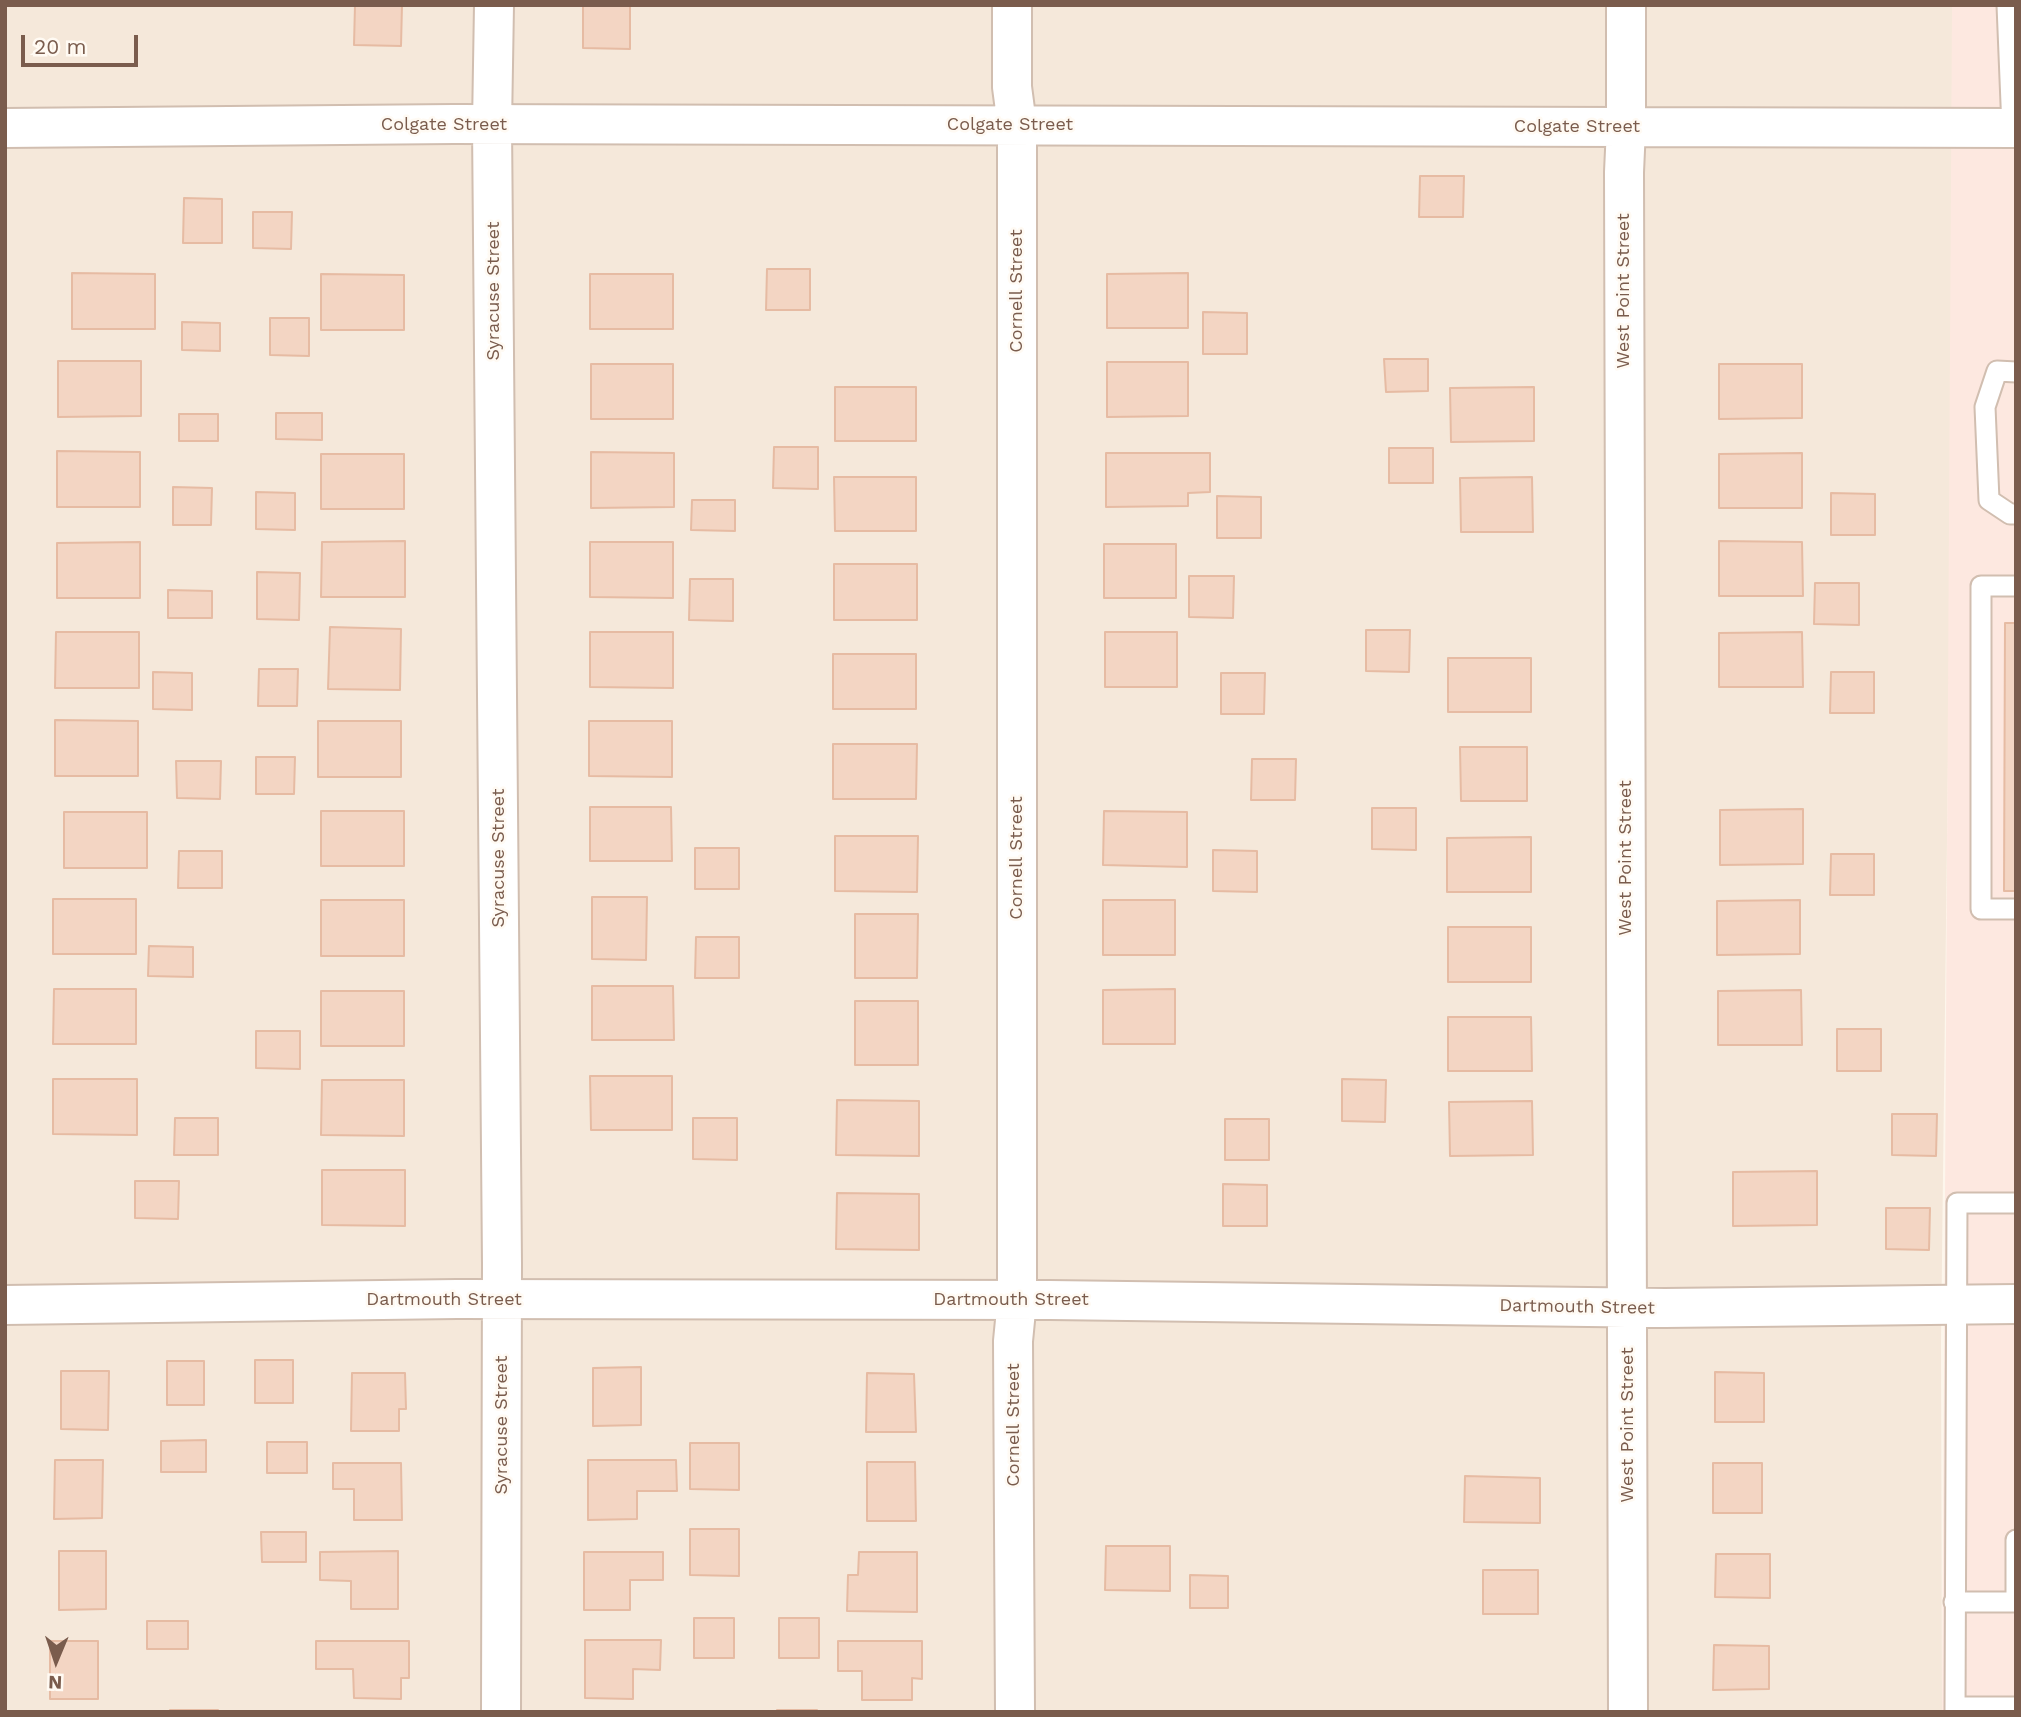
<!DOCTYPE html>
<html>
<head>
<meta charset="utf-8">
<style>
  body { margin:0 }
  #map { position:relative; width:2021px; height:1717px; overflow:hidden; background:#fdf6ec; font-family:"Work Sans",sans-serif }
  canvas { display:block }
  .frame { position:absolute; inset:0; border:7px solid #7a5c4d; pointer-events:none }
  .north { position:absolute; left:21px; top:1626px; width:70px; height:70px; -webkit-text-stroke:5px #fffaf3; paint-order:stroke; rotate:182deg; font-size:19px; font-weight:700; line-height:28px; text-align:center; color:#7a5c4d }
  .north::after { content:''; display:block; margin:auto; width:24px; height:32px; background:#7a5c4d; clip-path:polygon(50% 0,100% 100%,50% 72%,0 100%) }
  .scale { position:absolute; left:21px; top:35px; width:117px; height:32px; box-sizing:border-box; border:4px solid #7a5c4d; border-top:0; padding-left:9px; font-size:21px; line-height:24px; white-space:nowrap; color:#7a5c4d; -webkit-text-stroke:5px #fffaf3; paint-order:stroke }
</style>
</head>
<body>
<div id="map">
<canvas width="2021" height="1717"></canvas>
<div class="frame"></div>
<div class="north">N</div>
<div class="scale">20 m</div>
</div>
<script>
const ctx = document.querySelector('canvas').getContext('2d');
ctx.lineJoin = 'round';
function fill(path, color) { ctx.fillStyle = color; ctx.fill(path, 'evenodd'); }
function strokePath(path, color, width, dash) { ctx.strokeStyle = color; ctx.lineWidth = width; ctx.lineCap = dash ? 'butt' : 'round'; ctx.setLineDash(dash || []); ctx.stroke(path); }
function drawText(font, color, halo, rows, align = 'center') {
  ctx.font = font + ' "Work Sans",sans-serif'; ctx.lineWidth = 5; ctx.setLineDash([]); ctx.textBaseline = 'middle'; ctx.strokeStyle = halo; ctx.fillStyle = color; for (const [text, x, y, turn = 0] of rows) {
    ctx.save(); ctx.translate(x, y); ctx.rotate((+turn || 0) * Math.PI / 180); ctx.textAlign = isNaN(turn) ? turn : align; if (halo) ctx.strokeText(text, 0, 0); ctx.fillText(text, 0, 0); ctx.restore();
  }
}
const residential = new Path2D(`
  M5,5H1955V172L1941,1341L1942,1712H5Z`);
const commercial = new Path2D(`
  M1952,5H2016V1712H1942Z`);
const building = new Path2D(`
  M355,5H402L401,46L354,45Z
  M583,5H630V49L583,48Z
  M1420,176H1464L1463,217H1419Z
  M184,198L222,199V243H183Z
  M253,212H292L291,249L253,248Z
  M767,269H810V310H766Z
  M72,273L155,274V329H72Z
  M1188,273V328H1107V274Z
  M321,274L404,275V330H321Z
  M590,274H673V329H590Z
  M1203,312L1247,313V354H1203Z
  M270,318H309V356L270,355Z
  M182,322L220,323V351L182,350Z
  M1384,359H1428V391L1386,392Z
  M58,361H141V416L58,417Z
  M1107,362H1188V416L1107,417Z
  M591,364H673V419H591Z
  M1719,364H1802V418L1719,419Z
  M835,387H916V441H835Z
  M1534,387V441L1451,442L1450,388Z
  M276,413H322V440L276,439Z
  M179,414H218V441H179Z
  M774,447H818V489L773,488Z
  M1389,448H1433V483H1389Z
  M57,451L140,452V507H57Z
  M591,452L674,453V507L591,508Z
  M1106,453H1210V492L1188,493V506L1106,507Z
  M1802,453V508H1719V454Z
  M321,454H404V509H321Z
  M834,477H916V531H835Z
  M1532,477L1533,532H1461L1460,478Z
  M173,487L212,488L211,525H173Z
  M256,492L295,493V530L256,529Z
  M1831,493L1875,494V535H1831Z
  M1217,496L1261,497V538H1217Z
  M692,500H735V531L691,530Z
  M405,541V597H321L322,542Z
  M1719,541L1802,542L1803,596H1719Z
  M140,542V598H57V543Z
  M590,542H673V598L590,597Z
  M1104,544H1176V598H1104Z
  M834,564H917V620H834Z
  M257,572L300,573L299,620L257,619Z
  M1189,576H1234L1233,618L1189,617Z
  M690,579H733V621L689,620Z
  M1815,583H1859V625L1814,624Z
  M168,590L212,591V618H168Z
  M2005,623H2016V891H2004Z
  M330,627L401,629L400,690L328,689Z
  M1366,630H1410L1409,672L1366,671Z
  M56,632H139V688H55Z
  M590,632H673V688L590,687Z
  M1105,632H1177V687H1105Z
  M1802,632L1803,687H1719V633Z
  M833,654H916V709H833Z
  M1448,658H1531V712H1448Z
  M259,669H298L297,706H258Z
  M153,672L192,673V710L153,709Z
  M1831,672H1874V713H1830Z
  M1221,673H1265L1264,714H1221Z
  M55,720L138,721V776H55Z
  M318,721H401V777H318Z
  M589,721H672V777L589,776Z
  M833,744H917L916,799H833Z
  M1460,747H1527V801H1461Z
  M256,757H295L294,794H256Z
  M1252,759H1296L1295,800H1251Z
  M176,761H221L220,799L177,798Z
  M590,807H671L672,861H590Z
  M1372,808H1416V850L1372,849Z
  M1803,809V864L1720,865V810Z
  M321,811H404V866H321Z
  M1104,811L1187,812V867L1103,865Z
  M64,812H147V868H64Z
  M835,836H918L917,892L835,891Z
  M1531,837V892H1447V838Z
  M695,848H739V889H695Z
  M1213,850L1257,851V892L1213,891Z
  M179,851H222V888H178Z
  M1831,854H1874V895H1830Z
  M592,897H647L646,960L592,959Z
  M53,899H136V954H53Z
  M321,900H404V956H321Z
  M1103,900H1175V955H1103Z
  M1800,900V954L1717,955V901Z
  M855,914H918L917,978H855Z
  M1448,927H1531V982H1448Z
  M696,937H739V978H695Z
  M149,946L193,947V977L148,976Z
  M592,986H673L674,1040H592Z
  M54,989H136V1044H53Z
  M1175,989V1044H1103V990Z
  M1801,990L1802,1045H1718V991Z
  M321,991H404V1046H321Z
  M855,1001H918V1065H855Z
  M1448,1017H1531L1532,1071H1448Z
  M1837,1029H1881V1071H1837Z
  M256,1031H300V1069L256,1068Z
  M590,1076H672V1130H591Z
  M53,1079H137V1135L53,1134Z
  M1342,1079L1386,1080L1385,1122L1342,1121Z
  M322,1080H404V1136L321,1135Z
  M837,1100L919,1101V1156L836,1155Z
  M1532,1101L1533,1155L1450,1156L1449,1102Z
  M1892,1114H1937L1936,1156L1892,1155Z
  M175,1118H218V1155H174Z
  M693,1118H737V1160L693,1159Z
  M1225,1119H1269V1160H1225Z
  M322,1170H405V1226L322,1225Z
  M1817,1171V1225L1733,1226V1172Z
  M135,1181H179L178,1219L135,1218Z
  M1223,1184L1267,1185V1226H1223Z
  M837,1193L919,1194V1250L836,1249Z
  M1886,1208H1930L1929,1250L1886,1249Z
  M255,1360H293V1403H255Z
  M167,1361H204V1405H167Z
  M641,1367V1425L593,1426V1368Z
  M61,1371H109L108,1430L61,1429Z
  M1715,1372L1764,1373V1422H1715Z
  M352,1373H405L406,1409H399V1431H351Z
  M867,1373L914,1374L916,1432H866Z
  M206,1440V1472H161V1441Z
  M267,1442H307V1473H267Z
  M690,1443H739V1490L690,1489Z
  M55,1460H103L102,1518L54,1519Z
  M588,1460H676L677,1491H637V1519L588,1520Z
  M867,1462H915L916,1521H867Z
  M333,1463H401L402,1520H354V1489H333Z
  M1713,1463H1762V1513H1713Z
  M1465,1476L1540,1478V1523L1464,1522Z
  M690,1529H739V1576L690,1575Z
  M261,1532H306V1562H262Z
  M1106,1546H1170V1591L1105,1590Z
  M59,1551H106V1609L59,1610Z
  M398,1551V1609H351V1581L320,1580V1552Z
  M584,1552H663V1580H630V1610H584Z
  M859,1552H917V1612L847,1611L848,1575H858Z
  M1716,1554H1770V1598L1715,1597Z
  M1483,1570H1538V1614H1483Z
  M1190,1575L1228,1576V1608H1190Z
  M694,1618H734V1658H694Z
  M779,1618H819V1658H779Z
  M147,1621H188V1649H147Z
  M585,1640H661L660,1670L633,1669V1699L585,1698Z
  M50,1641H98V1699H50Z
  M316,1641H409V1678H401V1699L354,1698L353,1669H316Z
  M838,1641H922V1679L912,1678V1700H862V1671H838Z
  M1714,1645L1769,1646V1689L1713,1690Z
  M170,1710H218V1712H170Z
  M777,1710H817V1712H777Z`);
const service = new Path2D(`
  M2007,5L2012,128
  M2016,372L1997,371L1985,407L1989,500L2010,514H2016
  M2016,586H1981V909H2016
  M2016,1540V1602
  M1954,1602H2015
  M1955,1707H2016
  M1955,1712L1957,1203H2016`);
const minor = new Path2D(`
  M494,5L492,125L502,1263L501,1712
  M1012,5V87L1017,125V1300L1013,1341L1015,1712
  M1626,5V128L1624,172L1628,1712
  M5,128L454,124L2016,128
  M5,1305L457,1299L1050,1300L1665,1308L2016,1304`);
const streetNames = [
  ["Colgate Street",444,125],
  ["Colgate Street",1010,125],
  ["Colgate Street",1577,127],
  ["Syracuse Street",494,291,-90],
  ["Cornell Street",1017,291,-90],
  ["West Point Street",1624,291,-90],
  ["Syracuse Street",499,858,-90],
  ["Cornell Street",1017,858,-90],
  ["West Point Street",1626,858,-90],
  ["Dartmouth Street",444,1300],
  ["Dartmouth Street",1011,1300],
  ["Dartmouth Street",1577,1307,1],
  ["Syracuse Street",502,1425,-90],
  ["Cornell Street",1014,1425,-90],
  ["West Point Street",1628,1425,-90]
];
fill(residential, '#f5e8da');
fill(commercial, '#fde8e0');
fill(building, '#f3d5c3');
strokePath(building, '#e6bba3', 2);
strokePath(service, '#d1beb0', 23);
strokePath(minor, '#d1beb0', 42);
strokePath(service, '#fff', 19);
strokePath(minor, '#fff', 38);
drawText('18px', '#7a5c4d', '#fffaf3', streetNames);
</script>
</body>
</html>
